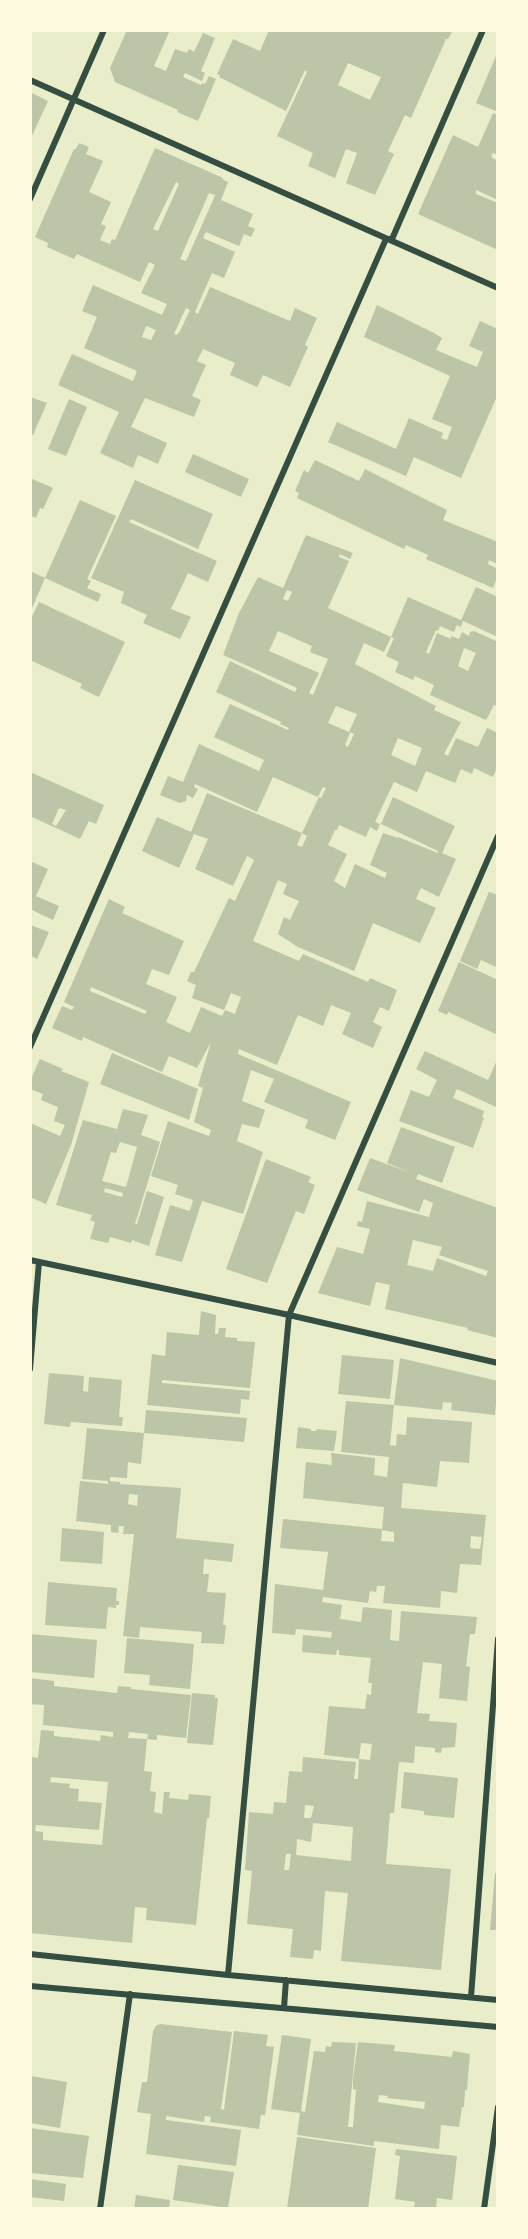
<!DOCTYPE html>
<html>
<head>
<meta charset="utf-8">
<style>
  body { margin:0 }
  #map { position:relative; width:528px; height:2239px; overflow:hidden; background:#e9edc9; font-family:"Varela Round",sans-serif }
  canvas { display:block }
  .frame { position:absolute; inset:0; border:32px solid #fefae0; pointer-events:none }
</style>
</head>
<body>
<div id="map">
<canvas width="528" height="2239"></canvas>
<div class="frame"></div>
</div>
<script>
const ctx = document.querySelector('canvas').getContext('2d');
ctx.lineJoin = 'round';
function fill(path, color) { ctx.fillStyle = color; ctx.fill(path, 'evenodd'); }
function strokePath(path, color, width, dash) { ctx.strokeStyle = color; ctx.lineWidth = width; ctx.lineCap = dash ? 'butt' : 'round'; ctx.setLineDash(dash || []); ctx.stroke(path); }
const building = new Path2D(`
  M127,30H170L154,66L166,71L175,49L187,53L189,49L194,52L203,33L215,38L201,71L205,73L202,81L185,73L183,77L201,85L202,83L205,84L209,76L216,79L198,121L177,112L178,110L115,82L110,68Z
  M269,30H453L448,39H446L411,118L405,115L388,151L394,154L375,195L346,183L357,153L346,149L335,178L308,166L313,153L277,136L307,72L305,70L286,111L219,77L220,75L217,74L233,39L260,51ZM348,63L381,77L370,100L338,85Z
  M498,51V112L476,103Z
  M30,92L48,101L30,140Z
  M493,113L498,115V155L493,153L491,157L498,161V200L476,190V194L498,203V250L418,214L453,135L478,147Z
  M79,143L89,147L86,154L103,161L89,192L111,202L101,224L106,226L100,240L110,244L112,239L115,240L155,148L223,178L222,179L228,182L221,200L253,214L248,226L255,229L251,237L244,234L239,246L206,232L203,238L235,252L224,278L212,273L195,312L198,314L210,287L290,321L295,308L317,318L305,345L308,347L290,387L263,375L257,387L230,375L235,363L203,349L197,361L206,365L192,396L201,400L194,417L145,398L131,427L167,443L158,464L138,455L133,468L100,453L119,412L58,385L72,354L133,381L137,371L84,348L97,317L82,311L93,285L162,315L167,304L141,293L155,265L149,262L140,282L77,254L74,259L47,247L48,243L35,237L74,149H76ZM176,182L179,184L158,231L153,229ZM209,193L215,195L214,198L186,261L180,259ZM186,308L190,310L180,331L177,335L174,334ZM146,326L156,330L151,340L142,337Z
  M377,305L434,333L442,338L436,350L477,367L483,352L469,346L480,321L498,329V394L461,478L414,457L406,476L328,442L337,422L396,449L409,418L443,433L441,438L447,440L452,427L432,419L450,376L364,337Z
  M30,397L47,403L33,435L30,434Z
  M69,399L87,407L66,456L48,449Z
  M193,454L249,479L241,497L185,472Z
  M315,460L359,481L365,469L447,510L443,520L498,542V564L489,560L488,564L498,569V576L493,588L426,559L428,555L406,545L404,549L297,498L299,493L295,491L304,470L308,473Z
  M30,478L53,488L43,509L40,508L36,518L30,515Z
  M135,480L213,514L198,549L131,519L129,522L217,561L208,582L188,573L171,609L191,617L180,639L143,623L147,615L121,603L124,592L91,578Z
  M80,500L116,516L87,579L91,581L87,588L101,594L98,602L45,578Z
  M306,535L353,553L350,559L340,554L339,557L349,561L328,608L391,637L384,652L364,643L355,664L436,706L434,710L461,722L444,754L448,756L456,738L478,747L487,728L498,733V765L493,777L474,768L472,774L461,769L455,783L426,771L417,792L394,782L375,822L380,824L377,831L370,827L366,837L339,825L337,830H335L328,845L347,854L334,881L345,888L355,864L385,878L387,873L370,865L383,833L398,838V837L438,853V851L381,824L393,797L455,826L442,853L456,859L439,897L421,888L416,899L436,908L420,943L373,923L354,971L298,947L278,934L284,917L290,920L299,901L283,894L287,884L278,880L253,941L299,961L303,954L368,982L370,978L397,990L389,1011L380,1007L373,1022L382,1027L373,1048L342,1034L351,1013L331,1005L323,1026L298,1015L277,1065L239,1049L238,1054L351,1102L335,1140L305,1128L308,1120L264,1102L274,1079L251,1070L242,1101L265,1110L259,1128L242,1124L237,1141L263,1152L243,1214L202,1201L182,1262L155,1255L170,1205L190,1211L193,1200L175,1194L178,1185L151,1176L168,1121L209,1136L211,1130L194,1122L203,1088L198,1086L211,1042L197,1068L169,1056L162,1072L83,1037L82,1041L52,1028L62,1006L72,1010L74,1007L64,1002L109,899L125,907L122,913L184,941L169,975L152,969L146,984L177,997L166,1022L190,1033L201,1007L222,1016L225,1010L235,1014L241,997L231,993L224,1010L192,998L196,985L187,981L191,972H194L229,898L235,901L254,860L247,856L233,886L195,869L208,839L194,834L179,868L142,851L157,817L191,832L207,793L302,833L319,797L321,798L326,788L323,787L318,797L273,777L257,812L195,784L194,787L198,789L193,798L187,795L186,801L180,803L160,795L168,776L183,782L199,744L259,771L264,760L214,737L230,704L288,730L289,728L280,724L281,722L216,692L230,661L295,692L297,688L223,655L239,613L258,577L283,588ZM287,590L292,592L288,601L283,599ZM278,631L312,646L310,652L328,659L313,695L309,693L319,673L269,651ZM362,703L349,732L328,723L336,706L357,714ZM349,732L354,734L348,747L345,745L350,733ZM398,738L422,748L415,766L391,755ZM302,833L307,836L302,847L297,845ZM91,987L147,1011L145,1014L90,991Z
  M30,571L45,578L30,613Z
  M476,587L498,597V637L461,620Z
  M408,597L463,621L461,627L457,625L454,632L440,626L438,631L436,630L426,652L429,654L437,633L451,639V636L459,639L462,632L469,636L470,632L474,631L498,642V706L494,705L486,720L430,695L434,685L415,676L413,680L395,672L399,662L386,656L394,638L391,637ZM464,648L476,653L468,671L458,666Z
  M39,602L125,642L99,697L80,688L82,684L30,660V621Z
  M30,772L104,805L96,824L89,821L80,839L30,816ZM59,808L66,810L56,826L52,824Z
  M30,861L48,869L36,896L59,906L53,920L30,909Z
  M489,892L498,895V968L481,960L477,969L460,961Z
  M30,925L49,932L37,959L30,955Z
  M459,962L498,980V1035L448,1012L447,1015L438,1011Z
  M425,1051L488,1080L498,1058V1108L457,1089L453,1098L484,1111L482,1117L484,1118L473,1148L399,1121L411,1090L429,1097L437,1080L416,1069Z
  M112,1053L198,1089L189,1120L100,1084Z
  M40,1059L63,1069L61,1071L89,1082L71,1145L46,1204L30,1197V1123L60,1136L65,1125L54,1121L58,1107L41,1100L43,1094L30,1089V1081Z
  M123,1109L148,1115L141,1135L160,1142L135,1224H137L147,1191L164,1197L149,1246L132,1240L131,1243L110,1237L108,1243L90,1239L95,1222L90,1220L92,1215L56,1205L83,1120L117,1129ZM120,1142L137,1147L126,1187L102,1181L111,1152L116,1153ZM105,1188L123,1193L122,1197L104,1192Z
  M401,1127L455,1147L442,1183L418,1174L416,1179L498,1208V1338L467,1330L468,1328L385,1309L390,1285L376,1282L370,1306L318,1293L337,1247L363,1254L370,1229L357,1226L358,1221L362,1222L367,1201L429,1217L433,1203L424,1199L419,1212L357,1190L370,1158L411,1173L387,1163ZM413,1240L442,1247L439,1255L488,1271L486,1276L437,1258L433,1271L407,1265Z
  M266,1159L311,1177L308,1182L315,1185L304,1214L296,1211L267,1283L226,1269Z
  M201,1311L216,1315L215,1334H218L219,1328H226L225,1337L237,1338V1341L255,1342L250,1388L162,1380V1383L250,1391L249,1400L241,1399L240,1414L147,1405L152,1354L165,1356L167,1332L199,1335Z
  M342,1355L394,1360L390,1399L338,1394Z
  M400,1358L498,1381L495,1415L451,1410L452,1403L443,1402L442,1410L394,1405Z
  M49,1373L84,1376L83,1391L88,1392L89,1377L122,1380L119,1417H123L122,1426L71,1422L70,1427L44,1424Z
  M346,1401L394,1405L390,1445L396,1446L397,1434L406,1435L407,1417L472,1422L469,1463L440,1461L437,1487L403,1483L401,1508L486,1515L481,1565L460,1564L457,1593L441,1591L440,1608L383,1603L385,1586H377L376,1592L370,1591L368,1603L323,1597L322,1602L342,1605L340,1619L361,1622L363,1607L392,1610L390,1640L399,1641L401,1611L477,1617L475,1634H470L466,1666L470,1667L467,1701L439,1698L442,1664L423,1662L417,1713L430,1714L429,1721L457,1723L455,1747L442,1748L441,1753L435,1752V1748L415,1746L414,1763L399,1762L394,1813H390L386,1864L451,1869L441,1970L341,1961L348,1893L325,1891L321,1951L314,1950L313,1959L290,1957L293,1929L247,1924L252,1871L245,1870L249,1812L273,1814L274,1802L286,1803L289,1771L302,1772L303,1757L356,1762L354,1779H358L359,1759L370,1760L372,1744L361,1743L359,1759L324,1755L329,1706L365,1709L367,1694L371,1695L372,1683H368L371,1658L339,1655V1650H337L336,1655L302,1652L303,1635L331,1638L332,1632L296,1629L295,1635L272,1633L275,1584L323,1590L328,1552L280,1548L283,1519L382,1529L381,1541L394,1542V1532L382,1530L384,1507L303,1498L306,1462L332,1465L331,1453L375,1458L374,1475L387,1477L389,1457L341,1452ZM471,1536L482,1537L480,1549L470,1548ZM305,1805L314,1806L311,1818H304ZM313,1823L353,1827L351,1861L296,1855L297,1839L311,1842ZM286,1854H291L289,1870H284Z
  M146,1410L247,1418L244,1442L144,1433L141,1464L128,1462L127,1478L110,1477V1481L120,1482V1484L181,1488L176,1538L234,1544L232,1562L204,1559L203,1574H209L207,1592L226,1593L223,1625H226L224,1644L201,1643L202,1632L140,1627L139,1638L123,1636L134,1534H123L124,1526H119L118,1533L111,1532V1525L76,1521L80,1481L108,1484V1481L82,1479L87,1428L144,1433ZM129,1494L138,1495L137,1506L128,1504Z
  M298,1427L311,1429V1431H316L317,1429L337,1431L334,1451L296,1448Z
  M62,1528L104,1532L102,1564L60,1561Z
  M48,1582L117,1588L116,1601H119V1605H116V1608L108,1607L106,1629L45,1625Z
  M30,1634L97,1640L94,1678L30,1672Z
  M127,1638L194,1644L190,1689L149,1685L150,1675L124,1673Z
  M30,1678L54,1681V1686L117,1693L118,1686L131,1687V1689L191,1695L186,1738L157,1735V1740L147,1739L148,1734L129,1732L128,1738L147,1739L144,1771L152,1772L150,1791L156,1792L154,1812L162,1814L164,1792H170L169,1798L188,1800L189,1794L211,1796L209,1818H207L196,1925L146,1920L147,1908L135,1907L132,1943L30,1933V1757L38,1758L41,1730L54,1731V1736L100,1741L101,1735L113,1737V1732L43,1725L44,1705L30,1704ZM51,1777L108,1782L102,1845L43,1840V1832L35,1831L36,1825L99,1830L102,1803L78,1801L79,1789L69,1788L70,1784L50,1782Z
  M192,1693L215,1695V1698H218L213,1745L187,1743Z
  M404,1772L458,1778L454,1818L424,1815V1811L401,1808Z
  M495,1873H498V1930H490Z
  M160,2024L232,2032L221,2109L224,2110L234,2031L268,2035L266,2046L274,2047L265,2115H261L259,2129L210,2122L211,2117L205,2116L204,2122L166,2116V2120L241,2130L236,2166L146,2154L151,2114L137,2112L142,2082H147L153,2031L156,2026Z
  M282,2035L311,2039L301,2111L305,2112L314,2051L325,2052L326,2046L331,2047L332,2042L356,2043L348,2127H353L356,2090L353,2089V2079L358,2042L395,2045L394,2051L452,2057L453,2051L470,2054L467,2090H465L464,2107H462L459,2127L441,2125L439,2149L374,2141V2146L297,2135L300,2113L271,2109ZM379,2095L388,2096L387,2098L425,2102L424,2109L378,2102Z
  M30,2076L67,2082L60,2128L30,2123Z
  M30,2128L89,2136L83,2178L30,2173Z
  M297,2137L376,2148L368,2209H287Z
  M396,2149L457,2156L452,2200L437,2198L436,2209H432L414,2207L415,2202L395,2199L400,2156L395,2155Z
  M178,2165L234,2172L228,2208L173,2200Z
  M30,2179L66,2184L64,2201L30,2197Z
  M136,2195L170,2200L169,2209H134Z`);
const minor = new Path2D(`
  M30,80L498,288
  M30,199L104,30
  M30,1047L386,239H392L483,30
  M30,1260L289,1315L498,1363
  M30,1369L39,1262
  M30,1954L228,1975L498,2000
  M228,1975L289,1315L498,836
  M30,1986L498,2027
  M471,1997L498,1639
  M284,2008L286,1980
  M100,2209L130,1994
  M484,2209L498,2107`);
fill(building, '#bcc5a7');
strokePath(minor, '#344e41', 6);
</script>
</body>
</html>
